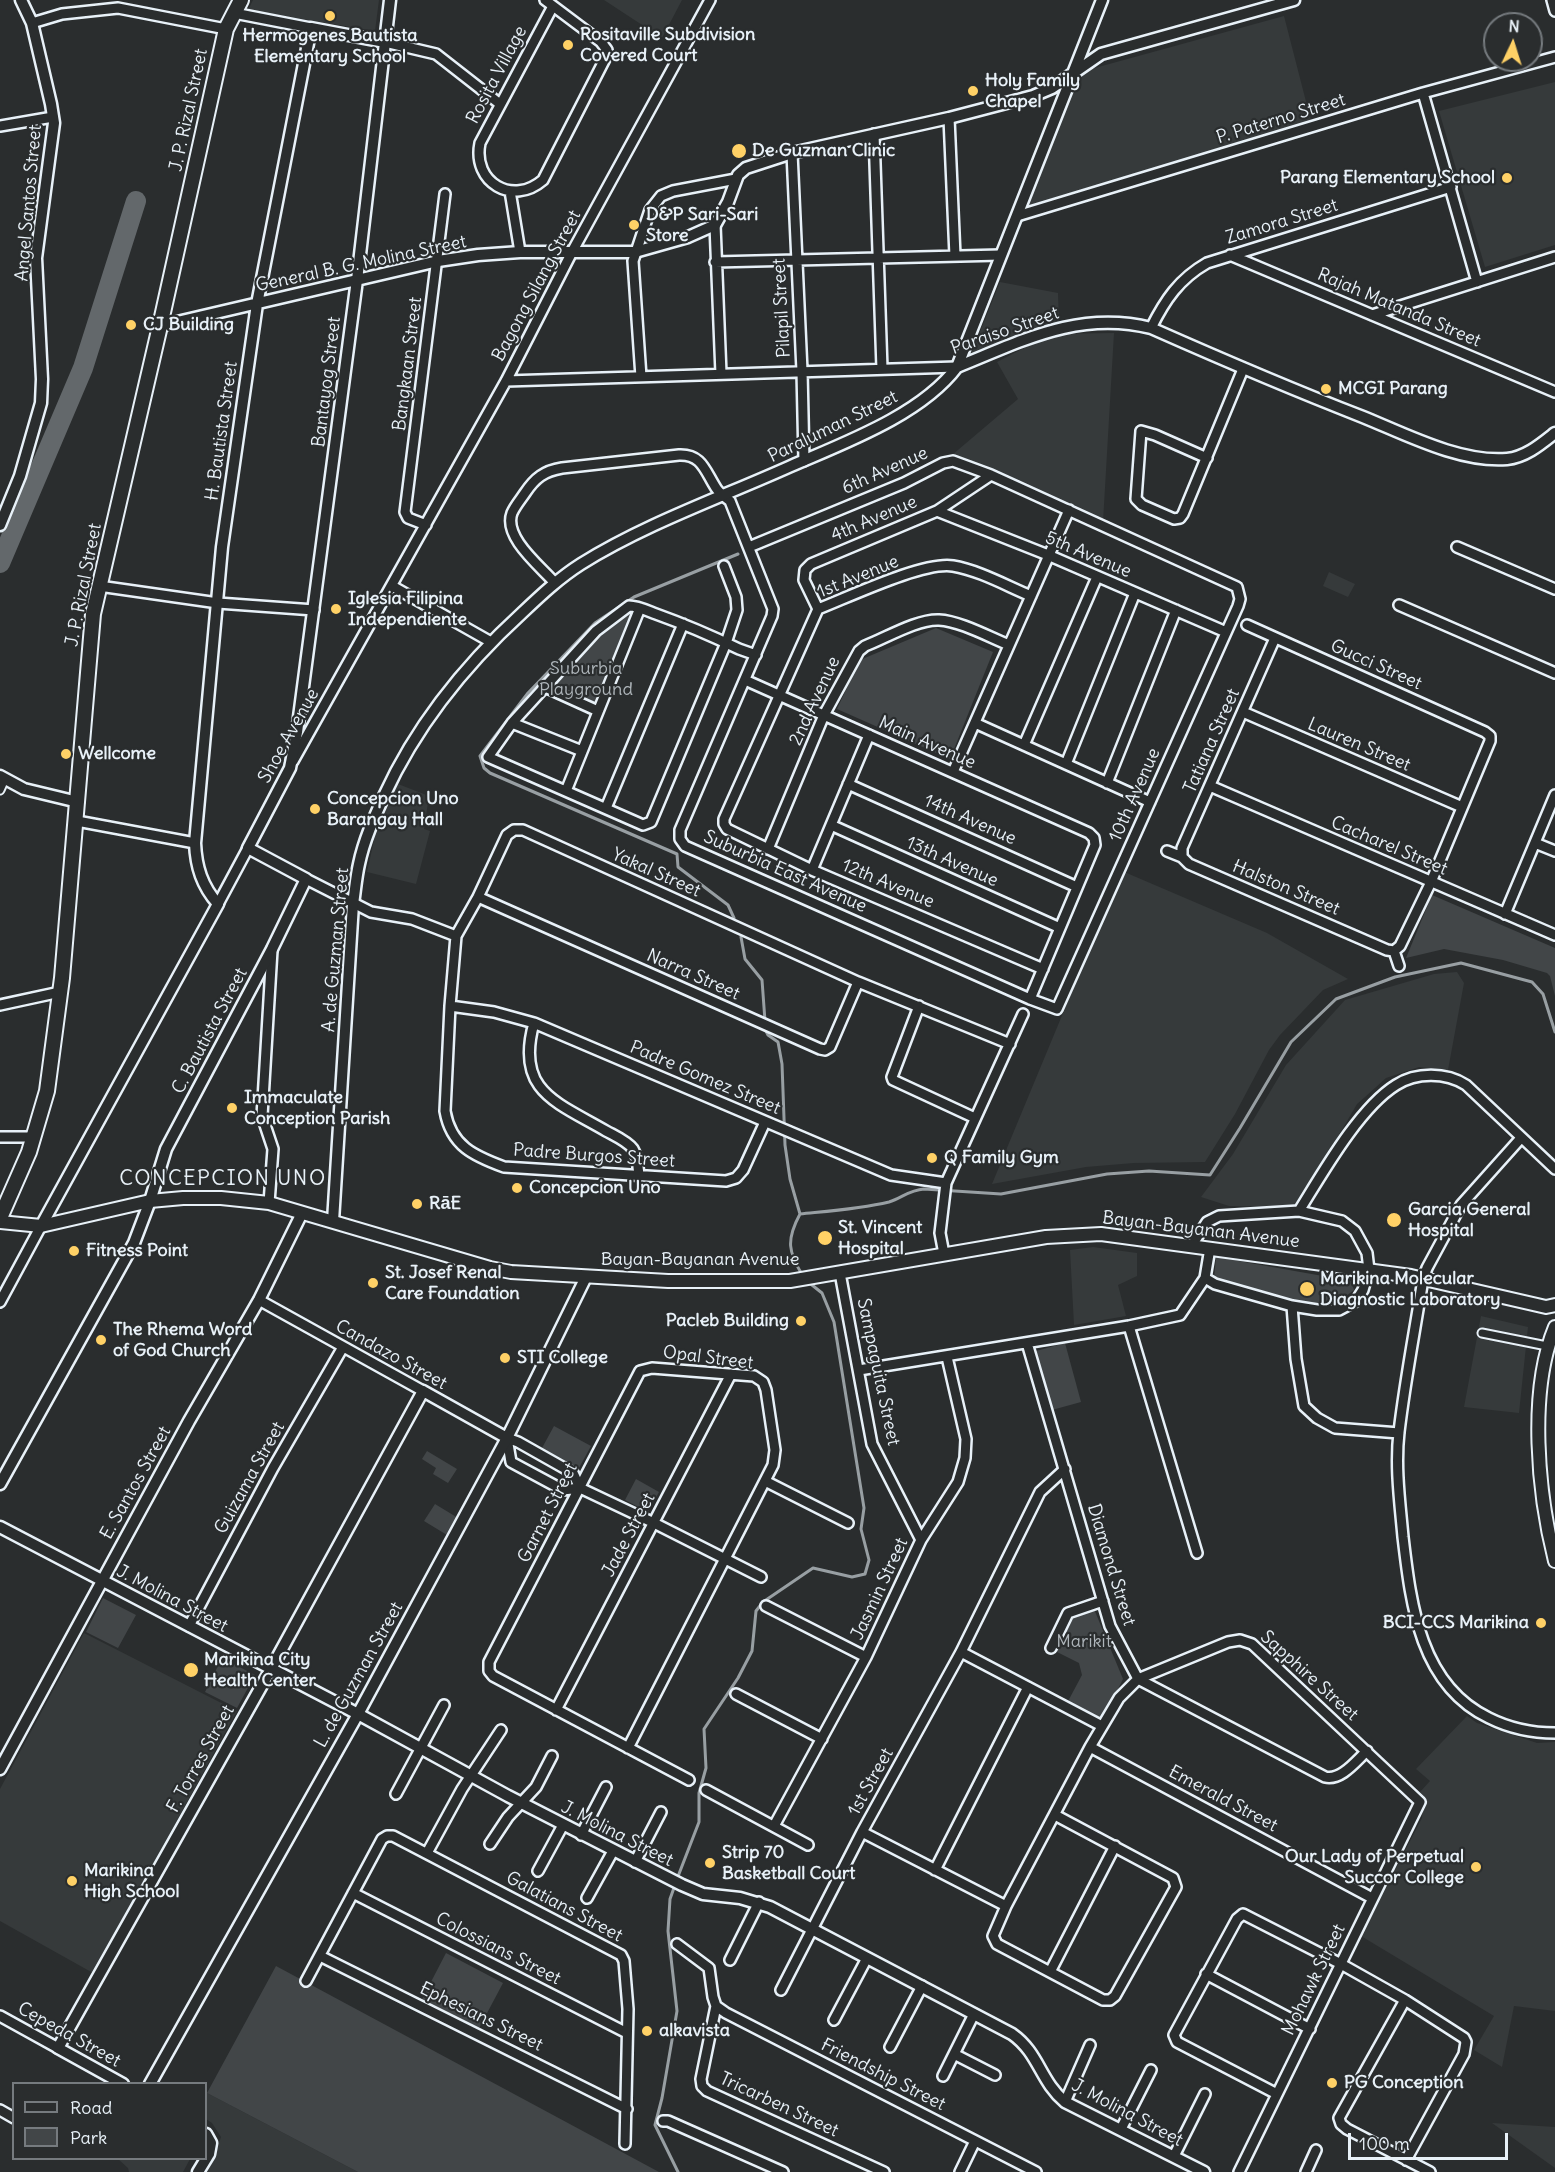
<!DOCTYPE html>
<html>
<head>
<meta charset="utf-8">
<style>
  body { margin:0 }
  #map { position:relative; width:1555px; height:2172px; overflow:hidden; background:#2a2d2e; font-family:Delius,sans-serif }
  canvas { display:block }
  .legend { position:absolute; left:12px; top:2082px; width:195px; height:78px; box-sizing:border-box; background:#2a2d2e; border:2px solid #767b7f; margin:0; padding:8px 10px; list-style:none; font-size:18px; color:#e8f1f8 }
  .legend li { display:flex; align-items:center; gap:12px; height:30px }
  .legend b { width:30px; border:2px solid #767b7f }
  .north { position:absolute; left:1483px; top:12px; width:60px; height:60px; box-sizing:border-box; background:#2a2d2e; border:2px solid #767b7f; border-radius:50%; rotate:4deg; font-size:16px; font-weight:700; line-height:24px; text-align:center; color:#e8f1f8 }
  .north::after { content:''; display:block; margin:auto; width:21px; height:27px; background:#ffd166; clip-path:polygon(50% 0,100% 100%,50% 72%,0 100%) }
  .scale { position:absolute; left:1348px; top:2133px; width:160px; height:27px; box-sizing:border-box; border:3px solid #e8f1f8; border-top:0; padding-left:8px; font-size:18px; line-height:21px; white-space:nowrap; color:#e8f1f8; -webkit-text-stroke:4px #2a2d2e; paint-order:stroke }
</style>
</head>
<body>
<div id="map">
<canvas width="1555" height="2172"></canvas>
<ul class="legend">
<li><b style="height:8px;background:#2a2d2e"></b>Road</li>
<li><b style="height:16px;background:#424648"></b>Park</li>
</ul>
<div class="north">N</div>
<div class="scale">100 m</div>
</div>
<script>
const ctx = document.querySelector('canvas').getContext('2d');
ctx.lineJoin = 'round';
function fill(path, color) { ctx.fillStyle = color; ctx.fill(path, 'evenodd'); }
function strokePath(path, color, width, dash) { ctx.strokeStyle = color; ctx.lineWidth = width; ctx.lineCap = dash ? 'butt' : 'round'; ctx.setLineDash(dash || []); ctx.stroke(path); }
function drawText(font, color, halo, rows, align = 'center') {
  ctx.font = font + ' Delius,sans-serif'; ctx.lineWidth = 4.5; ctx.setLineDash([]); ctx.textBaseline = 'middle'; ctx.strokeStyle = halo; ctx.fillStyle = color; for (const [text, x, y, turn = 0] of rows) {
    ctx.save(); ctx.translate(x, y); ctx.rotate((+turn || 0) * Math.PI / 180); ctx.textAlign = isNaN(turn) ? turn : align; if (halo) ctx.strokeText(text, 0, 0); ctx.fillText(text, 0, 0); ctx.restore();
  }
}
const built = new Path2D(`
  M253,0H379L375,31L248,10Z
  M604,0H682L662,38Z
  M1284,16L1311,121L1027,206L1075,80L1091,69Z
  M1555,82V245L1485,267L1439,111Z
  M1000,282L1058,293L1059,323L1028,330L971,354Z
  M1114,333L1103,522L952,455L1018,399L997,362L1051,334Z
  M1329,572L1355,584L1348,597L1323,586Z
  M398,784L429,796L424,829L430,831L416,884L367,872L377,827Z
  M1122,871L1267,933L1348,979L1323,990L1280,1035L1269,1050L1235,1114L1205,1162L1134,1163L1086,1167L992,1184Z
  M1457,972L1464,983L1448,1070L1419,1067L1386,1078L1365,1097L1357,1104L1297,1207L1229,1206L1201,1197L1233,1154L1286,1065L1345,1000L1434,974Z
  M1093,1247L1137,1253V1276L1118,1285L1126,1316L1074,1325L1070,1250Z
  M1481,1316L1528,1327L1519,1413L1464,1407Z
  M84,1633L237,1711L93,1973L0,1921V1789Z
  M1467,1716L1477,1723L1537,1743L1555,1742V2011L1514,2006L1502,2067L1474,2050L1494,2016L1361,1936L1422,1818L1423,1804H1426V1799L1420,1792L1430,1781L1416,1769Z
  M207,2093L358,2172H206L215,2155L221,2137L212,2123L206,2119Z
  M1492,2123L1555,2127V2168Z
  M118,2159H190L183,2172H129L128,2168Z`);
const green = new Path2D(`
  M635,609L597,708L551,686L608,625Z
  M936,628L993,652L950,759L837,709L860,660Z
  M1432,895L1555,948V996L1550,976L1547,973L1503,960L1444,949L1406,958Z
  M1216,1257L1351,1281L1354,1290L1332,1307L1293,1303L1214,1279Z
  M1065,1343L1081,1402L1052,1410L1036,1351Z
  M554,1426L591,1446L579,1468L542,1448Z
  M427,1451L457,1469L448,1483L433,1474L436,1468L422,1459Z
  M636,1479L659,1492L648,1512L625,1500Z
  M435,1504L458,1518L447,1535L424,1521Z
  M103,1598L136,1615L118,1648L86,1632Z
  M1094,1609L1123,1679L1101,1723L1066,1705L1082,1675L1079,1663L1055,1651L1072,1617Z
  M222,1658L255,1675L237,1708L205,1692Z
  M446,1953L503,1983L477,2032L420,2003Z
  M276,1966L659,2172H358L207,2093Z`);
const stream = new Path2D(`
  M734,918L728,905L678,867L677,854L490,773L484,768L480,756L528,693L595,623L634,597L738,554
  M741,937L745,959L762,980L765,1021
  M766,1031L768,1035L778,1042L782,1064L785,1145L790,1179L800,1214
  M803,1276C788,1252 786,1240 800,1214C830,1211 860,1209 889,1202C902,1198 909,1190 924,1189L1001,1194L1107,1174L1149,1171L1210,1175L1240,1128L1291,1042L1336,999L1395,977L1461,963L1532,982L1543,994L1555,1032
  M677,1879L699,1822V1793L706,1768L704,1729L738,1678L752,1651L756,1611L763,1602L813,1568L852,1577L865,1574L869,1560L861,1529L864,1508L834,1322L822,1293L807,1281
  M675,1885L670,1899L668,1931L677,2011L662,2098L655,2125L678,2172`);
const river = new Path2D(`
  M0,563L83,368L136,201`);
const pedestrian = new Path2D(`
  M0,790L5,779
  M1482,1333L1547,1346`);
const minor = new Path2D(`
  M545,0L601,42L607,50V55L543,180C513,206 472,183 480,143L553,6
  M1552,0L1555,11
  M234,13L311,28
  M32,23L62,14L118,8L226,29
  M385,42L436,54L500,104
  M1423,93L1477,282
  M949,118L955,256
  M0,126L53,117
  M874,134L882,369
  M792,153L802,371L804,461
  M510,191L520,252
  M1017,216L1423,93L1555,57
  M715,225L721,374
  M1230,255L1555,392
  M715,262L1001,255
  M1372,315L1555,257
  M1151,328C1165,300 1179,279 1207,263L1451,187
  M641,377L633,261L650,210L661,196L673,191L736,179
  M506,381L957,367
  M1207,458L1155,435L1141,431L1136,499L1142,505L1174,519L1180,518L1183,514L1243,369
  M937,511L1048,555L1226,632
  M426,525L408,518L405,512L445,194
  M1457,547L1555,589
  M724,566L736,597L737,610L726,643L651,822L643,825L488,757L512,723L596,631L629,606C638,606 648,611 656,614C684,624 712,636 739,649L756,655
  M554,582C540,566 503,537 512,513C515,506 521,499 525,493C535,478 544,471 562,468L679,455C702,454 705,471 716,488C719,493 725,497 730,501L773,609L772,616L680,830V839L685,846L1030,999L1057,1009L1238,606L1240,599L1237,587L991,475L953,461L943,463L904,483L749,547
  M99,586L218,603L314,610
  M392,586L491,642
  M1031,596C1007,586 978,570 953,566C924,561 849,597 818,609L724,819V824L727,829L812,870L1043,969
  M1399,605L1555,673
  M818,609L804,580L805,570L811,564L937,511L991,475
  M1247,625L1485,732L1490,736V741L1431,882L1400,946L1394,951L1399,966
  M745,680L1089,833L1094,838L1095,845L1030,999
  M545,687L598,711
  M1243,712L1462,807
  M512,723L582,751
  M975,723L1150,802
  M1024,745L1097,577
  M293,761L506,381L572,252L710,0
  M1066,764L1135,593
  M953,772L1069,510
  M1107,783L1176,610
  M848,784L1077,887
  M1210,786L1555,935
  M566,791L640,608
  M606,808L683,624
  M77,821L195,843
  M831,825L1060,928
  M1535,843L1555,851
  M768,849L824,715L859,651L865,646C886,638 917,619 939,620C960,621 989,637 1009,645
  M1167,851L1182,857L1189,864L1387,950L1394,951
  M1182,857V848L1275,638
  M812,870L869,735
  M306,879L371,912L412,919L456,936
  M478,897L820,1049L825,1050L830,1047L858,982
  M218,904L248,848
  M1505,914L1555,795
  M0,1005L60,992
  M450,1006L494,1012L534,1023L891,1175L946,1183
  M919,1006L892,1077L893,1080L975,1118
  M534,1023C515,1091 556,1102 606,1131C615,1136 627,1141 633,1149C638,1157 638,1167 639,1176
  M765,1122L743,1170L736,1178L726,1181L504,1167C474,1156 451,1146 445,1111L450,1006L456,936L478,897L507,835L514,830H523L858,982L1010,1044
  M0,1137H35
  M1521,1138L1461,1205L1427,1268L1423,1279C1415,1330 1405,1381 1399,1432C1395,1467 1400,1503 1403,1537C1411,1605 1420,1685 1489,1718C1511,1729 1531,1733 1555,1733
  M269,1203L273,1149L262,1116L272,950
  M1299,1211C1322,1174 1359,1108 1396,1085C1416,1072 1446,1072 1466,1085L1555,1169
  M1192,1245L1207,1222L1219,1216L1299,1211L1342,1221L1355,1231L1367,1253L1369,1270L1363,1290L1356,1301L1339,1310H1317L1292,1306L1215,1284L1205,1278
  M944,1254L940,1233L946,1183L1023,1014
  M840,1273L872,1444L921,1540
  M259,1300L423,1391
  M0,1302L41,1226
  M1292,1306L1296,1359L1304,1406L1317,1418L1335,1428L1399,1433
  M1129,1326L1197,1553
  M1027,1343L1110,1626L1138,1679L1325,1777C1341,1781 1356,1761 1367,1751
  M859,1370L1129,1326L1180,1315L1205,1278L1210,1248
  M765,1481L848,1523
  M580,1488L573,1473L518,1442L507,1438L511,1462L563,1490L580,1488L654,1523L761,1577
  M766,1606L866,1657
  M189,1626L273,1468L343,1347
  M1051,1648L1068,1613L1103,1601
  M961,1652L1102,1726
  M736,1694L822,1739
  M556,1710L731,1374
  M1090,1747L1372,1898
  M628,1748L773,1465L775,1450L766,1390L763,1382L754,1376L652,1368L640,1371L489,1662V1671L493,1676L689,1780
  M706,1790L808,1845
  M396,1794L444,1705
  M1055,1815L1173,1878L1176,1887L1115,1996L1110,2000H1103L997,1944L993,1936L1006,1906L1090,1747L1119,1698L1138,1679L1228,1642L1240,1640L1252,1644L1420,1802L1239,2172
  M774,1826L866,1657L921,1540L958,1482L965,1458L966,1439L947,1357
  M862,1832L1006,1906
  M581,1835L606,1787
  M490,1844L508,1817L536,1787L552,1756
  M427,1853L462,1789L501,1730
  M635,1862L661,1812
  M935,1870L1028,1687
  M538,1871L563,1825
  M353,1893L627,2033
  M587,1898L613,1851
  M677,1944L709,1968L713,1997L716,2006
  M320,1956L627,2109
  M730,1960L759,1902
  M1050,1972L1115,1846
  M1206,1974L1310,2029
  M306,1981L382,1839L387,1836H393L621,1955L624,1961L628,2009L625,2144
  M781,1990L862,1832L961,1652L1040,1492L1065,1469
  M1405,2000L1339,2118L1341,2124L1347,2129L1430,2172
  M716,2006L726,2013L1036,2172
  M716,2006L701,2079L702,2086L707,2091L884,2172
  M0,2016L58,2048
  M834,2020L867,1958
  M890,2047L922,1986
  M954,2054L995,2075
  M943,2076L974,2014
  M1277,2094L1177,2042L1174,2035L1237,1919L1243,1914L1341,1964L1405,2000L1464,2038L1466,2042L1464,2054L1406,2160
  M1065,2102L1090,2045
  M0,2110L14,2118
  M663,2121H668L783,2172
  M1121,2129L1151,2070
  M1174,2156L1205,2094
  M960,2172L975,2141
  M1306,2172L1316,2150`);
const tertiary = new Path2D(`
  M160,326L438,261L478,255L520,252H635L688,237L715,225L728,202L738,175L746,168L792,153L949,118L1033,96L1052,88L1101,54L1294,0
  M957,367C1022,341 1079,310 1151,328C1221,359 1291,389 1363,417C1405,434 1460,463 1507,459C1526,457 1541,444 1555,433
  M0,525L20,476L41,403L42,379L36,258L54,123L51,104L32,23L21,0
  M0,776L24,789L78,802
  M333,1221L353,904C355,891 356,877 359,864C364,840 374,818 384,796C416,726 465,665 522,613C541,595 559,578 581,564C645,524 722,497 791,466C844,443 921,415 957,367L1102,0
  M41,1226L218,904C202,886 196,867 195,843L222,547L257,304L311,28L385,42
  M0,1484L134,1243L150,1201L166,1149L272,949L306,879L248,848L290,768L297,732L357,280L390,0
  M0,1527L358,1714L508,1796L682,1885L703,1894L740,1898L770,1907L1012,2034C1039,2053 1040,2081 1065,2102L1204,2172
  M0,1769L189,1421L259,1300L302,1213
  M123,2084L58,2048L271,1669L423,1391L507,1438
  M150,2084L358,1714L507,1438L586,1277
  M198,2172L209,2154L211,2143L206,2134`);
const secondary = new Path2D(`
  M0,1222L41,1226L150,1201L183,1198H221L269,1203L490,1268L511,1272L668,1281H790L1046,1237L1101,1234L1411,1276L1546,1307L1555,1305
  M1555,1327C1528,1392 1538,1494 1555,1561`);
const primary = new Path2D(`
  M0,1218L29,1152L47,1091L62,978L93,614L160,326L226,29L241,0`);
const markers = [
  [330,16,6,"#ffd166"],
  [568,45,6,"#ffd166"],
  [973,91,6,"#ffd166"],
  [739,151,8,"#ffd166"],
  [1507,178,6,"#ffd166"],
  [634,225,6,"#ffd166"],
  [131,325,6,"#ffd166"],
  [1326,389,6,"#ffd166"],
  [336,609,6,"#ffd166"],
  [66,754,6,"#ffd166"],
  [315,809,6,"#ffd166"],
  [232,1108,6,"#ffd166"],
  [932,1158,6,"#ffd166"],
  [517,1188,6,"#ffd166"],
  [417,1204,6,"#ffd166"],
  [1394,1220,8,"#ffd166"],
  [825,1238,8,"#ffd166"],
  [74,1251,6,"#ffd166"],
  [373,1283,6,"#ffd166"],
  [1307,1289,8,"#ffd166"],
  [801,1321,6,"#ffd166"],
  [101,1340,6,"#ffd166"],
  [505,1358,6,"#ffd166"],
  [1541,1623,6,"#ffd166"],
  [191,1670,8,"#ffd166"],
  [710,1863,6,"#ffd166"],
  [1476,1867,6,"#ffd166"],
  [72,1881,6,"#ffd166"],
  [647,2031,6,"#ffd166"],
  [1332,2083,6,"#ffd166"]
];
const poiNames = [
  ["Rositaville Subdivision",580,35],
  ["Covered Court",580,56],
  ["Hermogenes Bautista",330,36,"center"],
  ["Elementary School",330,57,"center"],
  ["Holy Family",985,81],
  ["Chapel",985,102],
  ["De Guzman Clinic",752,151],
  ["Parang Elementary School",1495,178,"right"],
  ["D&P Sari-Sari",646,215],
  ["Store",646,236],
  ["CJ Building",143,325],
  ["MCGI Parang",1338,389],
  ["Iglesia Filipina",348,599],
  ["Independiente",348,620],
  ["Wellcome",78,754],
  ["Concepcion Uno",327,799],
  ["Barangay Hall",327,820],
  ["Immaculate",244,1098],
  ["Conception Parish",244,1119],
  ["Q Family Gym",944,1158],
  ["Concepcion Uno",529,1188],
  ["RāE",429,1204],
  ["Garcia General",1408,1210],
  ["Hospital",1408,1231],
  ["St. Vincent",838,1228],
  ["Hospital",838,1249],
  ["Fitness Point",86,1251],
  ["St. Josef Renal",385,1273],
  ["Care Foundation",385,1294],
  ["Marikina Molecular",1320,1279],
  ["Diagnostic Laboratory",1320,1300],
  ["Pacleb Building",789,1321,"right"],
  ["The Rhema Word",113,1330],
  ["of God Church",113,1351],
  ["STI College",517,1358],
  ["BCI-CCS Marikina",1529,1623,"right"],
  ["Marikina City",204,1660],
  ["Health Center",204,1681],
  ["Strip 70",722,1853],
  ["Basketball Court",722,1874],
  ["Our Lady of Perpetual",1464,1857,"right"],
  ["Succor College",1464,1878,"right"],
  ["Marikina",84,1871],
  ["High School",84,1892],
  ["alkavista",659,2031],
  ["PG Conception",1344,2083]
];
const streetNames = [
  ["Rosita Village",497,75,-62],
  ["J. P. Rizal Street",189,110,-78],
  ["P. Paterno Street",1281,119,-17],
  ["Angel Santos Street",29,203,-85],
  ["Zamora Street",1282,222,-17],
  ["General B. G. Molina Street",361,264,-12],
  ["Bagong Silang Street",537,286,-62],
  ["Pilapil Street",782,308,-93],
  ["Rajah Matanda Street",1399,308,23],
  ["Paraiso Street",1005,331,-19],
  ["Bangkaan Street",408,364,-83],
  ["Bantayog Street",327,382,-83],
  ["Paraluman Street",833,427,-26],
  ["H. Bautista Street",222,431,-82],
  ["6th Avenue",885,471,-24],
  ["4th Avenue",874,519,-23],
  ["5th Avenue",1088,555,23],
  ["1st Avenue",858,577,-22],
  ["J. P. Rizal Street",84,585,-79],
  ["Gucci Street",1376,665,24],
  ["2nd Avenue",815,701,-65],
  ["Shoe Avenue",289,736,-61],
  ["Tatiana Street",1212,741,-66],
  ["Main Avenue",927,743,24],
  ["Lauren Street",1359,745,23],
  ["10th Avenue",1135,795,-66],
  ["14th Avenue",970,820,24],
  ["Cacharel Street",1389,846,23],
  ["13th Avenue",952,862,24],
  ["Suburbia East Avenue",785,872,24],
  ["Yakal Street",656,873,24],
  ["12th Avenue",888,884,23],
  ["Halston Street",1286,888,23],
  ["A. de Guzman Street",336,950,-85],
  ["Narra Street",693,975,24],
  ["C. Bautista Street",210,1031,-62],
  ["Padre Gomez Street",705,1078,23],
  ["Padre Burgos Street",594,1156,4],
  ["Bayan-Bayanan Avenue",1201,1230,7],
  ["Bayan-Bayanan Avenue",700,1260],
  ["Candazo Street",391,1355,29],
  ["Opal Street",708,1358,7],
  ["Sampaguita Street",878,1372,78],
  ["Guizama Street",250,1478,-61],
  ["E. Santos Street",136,1483,-61],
  ["Garnet Street",548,1513,-63],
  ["Jade Street",629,1535,-62],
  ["Diamond Street",1111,1565,73],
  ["Jasmin Street",880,1589,-65],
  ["J. Molina Street",172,1599,28],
  ["L. de Guzman Street",359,1675,-61],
  ["Sapphire Street",1309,1676,42],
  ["F. Torres Street",201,1759,-61],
  ["1st Street",871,1782,-61],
  ["Emerald Street",1223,1799,28],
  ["J. Molina Street",617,1834,27],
  ["Galatians Street",564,1907,28],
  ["Colossians Street",498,1949,27],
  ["Mohawk Street",1314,1980,-64],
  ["Ephesians Street",481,2017,26],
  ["Cepeda Street",69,2035,29],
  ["Friendship Street",883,2075,27],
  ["Tricarben Street",779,2105,25],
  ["J. Molina Street",1127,2113,28]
];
const parkNames = [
  ["Suburbia",586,669],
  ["Playground",586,690],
  ["Marikit",1084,1642]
];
const quarterNames = [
  ["CONCEPCION UNO",223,1179]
];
fill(built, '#363a3b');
fill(green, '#424648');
strokePath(stream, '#989fa3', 3);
strokePath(river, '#63686b', 20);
strokePath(pedestrian, '#e8f1f8', 11);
strokePath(minor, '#e8f1f8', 14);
strokePath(tertiary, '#e8f1f8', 15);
strokePath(secondary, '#e8f1f8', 16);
strokePath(primary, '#e8f1f8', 18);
strokePath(pedestrian, '#2a2d2e', 7);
strokePath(minor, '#2a2d2e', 9);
strokePath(tertiary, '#2a2d2e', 10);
strokePath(secondary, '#2a2d2e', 12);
strokePath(primary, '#2a2d2e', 14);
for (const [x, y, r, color] of markers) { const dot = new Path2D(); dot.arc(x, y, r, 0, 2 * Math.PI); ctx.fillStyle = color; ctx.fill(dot); strokePath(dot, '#2a2d2e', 2); }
drawText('bold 18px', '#e8f1f8', '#2a2d2e', poiNames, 'left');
drawText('18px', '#e8f1f8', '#2a2d2e', streetNames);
drawText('18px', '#aeb5ba', '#2a2d2e', parkNames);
ctx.letterSpacing = '1.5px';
drawText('21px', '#e8f1f8', '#2a2d2e', quarterNames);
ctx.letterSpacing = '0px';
</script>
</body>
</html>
